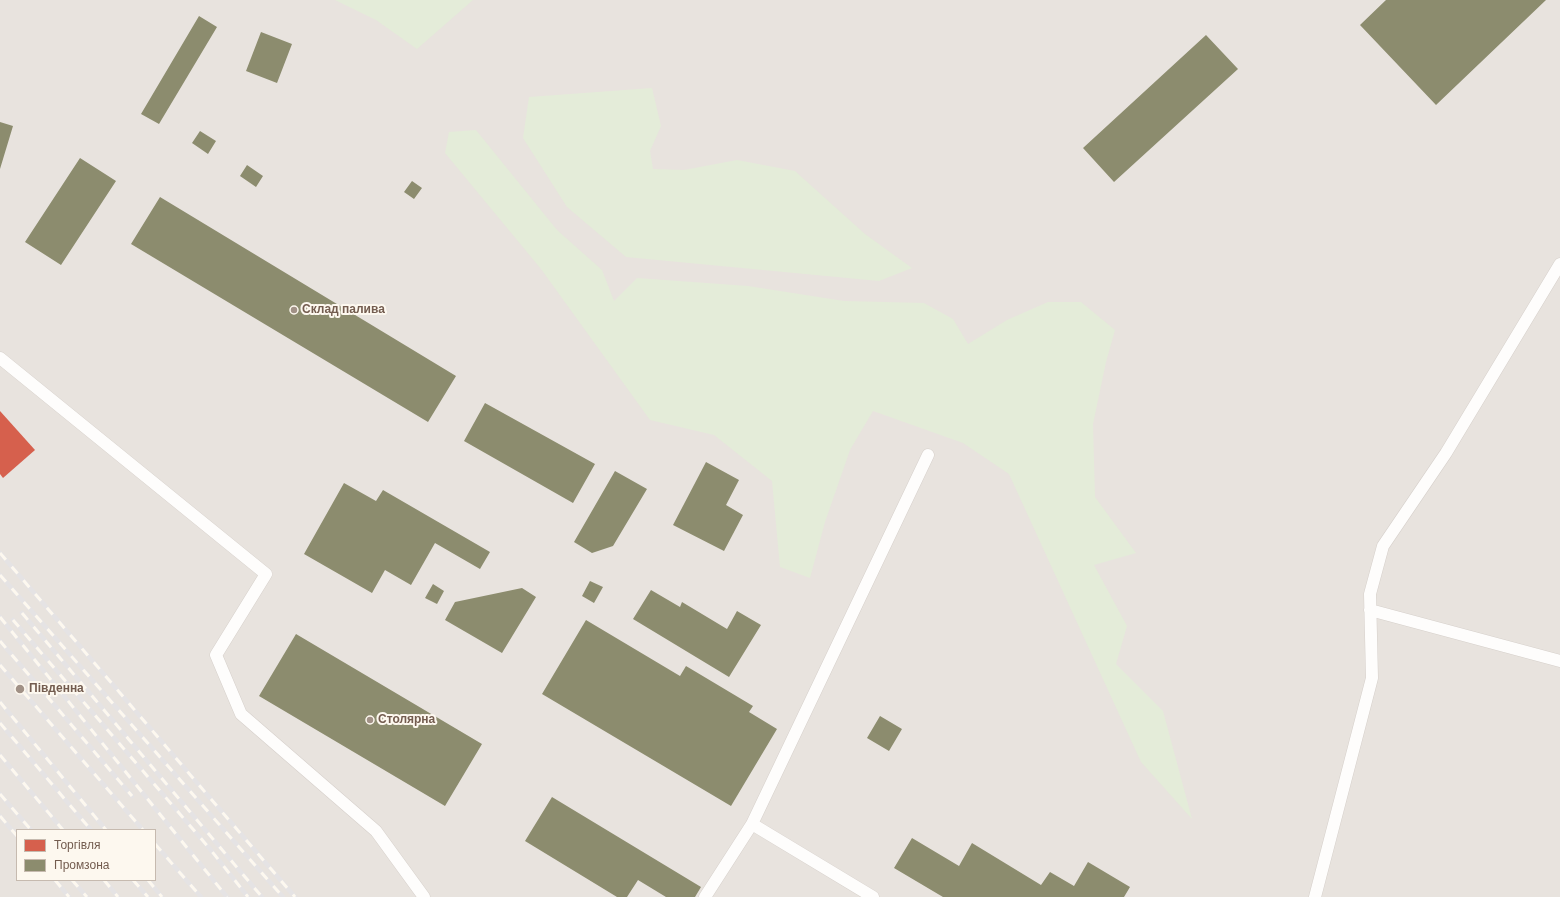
<!DOCTYPE html>
<html>
<head>
<meta charset="utf-8">
<style>
  body { margin:0 }
  #map { position:relative; width:1560px; height:897px; overflow:hidden; background:#f6f3ed; font-family:Helvetica,sans-serif }
  canvas { display:block }
  .legend { position:absolute; left:16px; top:829px; width:140px; height:52px; box-sizing:border-box; background:#fdf8ef; border:1px solid #c6baaf; margin:0; padding:5px 7px; list-style:none; font-size:12px; color:#735c4f }
  .legend li { display:flex; align-items:center; gap:8px; height:20px }
  .legend b { width:20px; border:1px solid #c6baaf }
</style>
</head>
<body>
<div id="map">
<canvas width="1560" height="897"></canvas>
<ul class="legend">
<li><b style="height:11px;background:#d6604d"></b>Торгівля</li>
<li><b style="height:11px;background:#8c8c6e"></b>Промзона</li>
</ul>
</div>
<script>
const ctx = document.querySelector('canvas').getContext('2d');
ctx.lineJoin = 'round';
function fill(path, color) { ctx.fillStyle = color; ctx.fill(path, 'evenodd'); }
function strokePath(path, color, width, dash) { ctx.strokeStyle = color; ctx.lineWidth = width; ctx.lineCap = dash ? 'butt' : 'round'; ctx.setLineDash(dash || []); ctx.stroke(path); }
function drawText(font, color, halo, rows, align = 'center') {
  ctx.font = font + ' Helvetica,sans-serif'; ctx.lineWidth = 4; ctx.setLineDash([]); ctx.textBaseline = 'middle'; ctx.strokeStyle = halo; ctx.fillStyle = color; for (const [text, x, y, turn = 0] of rows) {
    ctx.save(); ctx.translate(x, y); ctx.rotate((+turn || 0) * Math.PI / 180); ctx.textAlign = isNaN(turn) ? turn : align; if (halo) ctx.strokeText(text, 0, 0); ctx.fillText(text, 0, 0); ctx.restore();
  }
}
const industrial = new Path2D(`
  M0,0H1560V897H0ZM17,830H155V880H17Z`);
const green = new Path2D(`
  M335,0H473L417,49L376,20Z
  M652,88L661,126L650,151L653,169L684,170L737,160L795,171L865,234L912,268L879,281L626,257L567,207L523,138L529,97Z
  M476,130L557,230L602,270L614,301L637,278L748,286L844,301L924,303L953,319L968,344L1007,320L1048,302H1081L1115,330L1106,362L1093,424L1095,497L1136,553L1094,565L1127,626L1116,664L1163,711L1192,819L1141,762L1009,474L963,443L873,411L850,450L825,522L810,578L780,567L772,481L714,435L650,420L541,269L445,153L449,132Z`);
const shops = new Path2D(`
  M0,411L35,450L3,478L0,474Z`);
const industry = new Path2D(`
  M1386,0H1546L1436,105L1360,25Z
  M199,16L217,27L159,124L141,114Z
  M261,32L292,44L277,83L246,71Z
  M1206,35L1238,69L1114,182L1083,148Z
  M0,122L13,126L0,169Z
  M200,131L216,141L208,154L192,143Z
  M80,158L116,181L61,265L25,242Z
  M247,165L263,176L256,187L240,176Z
  M412,181L422,188L414,199L404,192Z
  M160,197L456,376L428,422L131,244Z
  M485,403L595,464L573,503L464,441Z
  M706,462L739,480L726,505L743,515L724,551L673,525Z
  M615,471L647,489L613,546L592,553L574,542Z
  M344,483L376,501L383,490L490,552L480,569L435,543L411,585L385,570L372,593L304,554Z
  M590,581L603,587L594,603L582,596Z
  M433,584L444,591L437,604L425,598Z
  M522,588L536,597L502,653L445,620L455,602Z
  M651,590L680,607L682,602L727,629L737,611L761,625L729,677L633,619Z
  M586,620L680,676L686,666L753,706L749,712L777,729L731,806L542,694Z
  M296,634L482,744L445,806L259,696Z
  M880,716L902,729L889,751L867,738Z
  M552,797L701,887L695,897H666L638,880L627,897H617L525,841Z
  M912,838L959,866L972,843L1041,885L1050,872L1074,886L1088,862L1130,887L1124,897H943L894,868Z`);
const service = new Path2D(`
  M0,358L266,574L216,655L241,714L376,831L424,897
  M1370,610L1560,661
  M752,824L873,897
  M705,897L752,824L928,455
  M1315,897L1372,678L1370,594L1383,546L1446,453L1560,264`);
const rail = new Path2D(`
  M0,553L295,897
  M0,575L283,897
  M22,613L262,897
  M0,617L227,897
  M13,620L210,849L248,897
  M0,641L132,796
  M0,665L143,830
  M0,702L106,830
  M0,723L91,830
  M0,755L63,830
  M0,794L31,830
  M0,816L17,836
  M155,844L201,897
  M55,880L69,897
  M72,880L87,897
  M104,880L118,897
  M133,880L148,897
  M148,880L162,897`);
const markers = [
  [294,310,4,"#a19186"],
  [20,689,5,"#a19186"],
  [370,720,4,"#a19186"]
];
const poiNames = [
  ["Склад палива",302,310],
  ["Південна",29,689],
  ["Столярна",378,720]
];
fill(industrial, '#e8e3de');
fill(green, '#e4ecd9');
fill(shops, '#d6604d');
fill(industry, '#8c8c6e');
strokePath(service, '#d6d0cb', 13);
strokePath(service, '#fefdfc', 12);
strokePath(rail, '#e5e3e4', 4.5);
strokePath(rail, '#fdf8ef', 3, [9]);
for (const [x, y, r, color] of markers) { const dot = new Path2D(); dot.arc(x, y, r, 0, 2 * Math.PI); ctx.fillStyle = color; ctx.fill(dot); strokePath(dot, '#fdf8ef', 1.5); }
drawText('bold 12px', '#735c4f', '#fdf8ef', poiNames, 'left');
</script>
</body>
</html>
